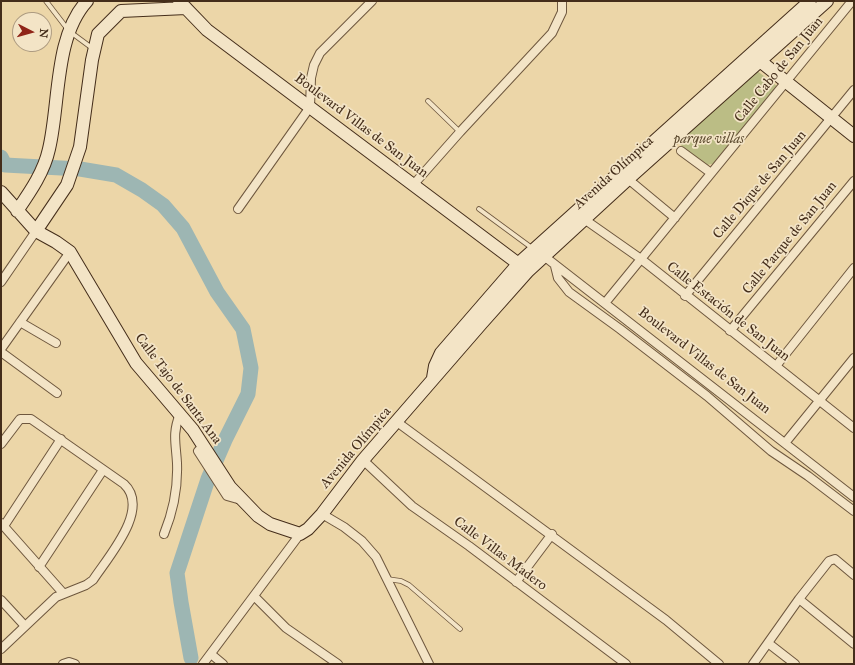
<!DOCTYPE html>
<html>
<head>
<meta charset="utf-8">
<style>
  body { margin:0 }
  #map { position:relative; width:855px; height:665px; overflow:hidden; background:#ecd6a8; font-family:"IM FELL Great Primer",serif }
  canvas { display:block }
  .frame { position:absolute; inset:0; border:2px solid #442d1a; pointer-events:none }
  .north { position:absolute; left:12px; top:12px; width:40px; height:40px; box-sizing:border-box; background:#f3e4c6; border:1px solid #ad9b81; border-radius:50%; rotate:96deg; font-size:11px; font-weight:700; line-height:16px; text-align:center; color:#442d1a }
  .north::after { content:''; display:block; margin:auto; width:14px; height:18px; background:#8f2418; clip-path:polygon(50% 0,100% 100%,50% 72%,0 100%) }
</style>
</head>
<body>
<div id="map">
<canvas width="855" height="665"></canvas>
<div class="frame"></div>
<div class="north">N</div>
</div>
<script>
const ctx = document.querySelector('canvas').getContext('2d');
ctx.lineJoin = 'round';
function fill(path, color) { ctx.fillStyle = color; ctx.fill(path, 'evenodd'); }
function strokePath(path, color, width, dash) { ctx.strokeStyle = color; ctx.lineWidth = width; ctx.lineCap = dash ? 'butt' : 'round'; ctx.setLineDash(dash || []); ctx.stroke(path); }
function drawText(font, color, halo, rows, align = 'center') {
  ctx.font = font + ' "IM FELL Great Primer",serif'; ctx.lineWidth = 3.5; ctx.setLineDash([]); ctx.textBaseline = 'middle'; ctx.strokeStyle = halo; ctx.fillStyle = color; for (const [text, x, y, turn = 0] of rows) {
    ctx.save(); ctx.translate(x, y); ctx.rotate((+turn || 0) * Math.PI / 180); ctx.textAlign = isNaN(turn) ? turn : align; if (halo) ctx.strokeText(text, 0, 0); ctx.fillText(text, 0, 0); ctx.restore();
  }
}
const green = new Path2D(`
  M756,70L777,86L717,163L707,165L678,143Z`);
const river = new Path2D(`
  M1,157L5,165L80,169L116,175L142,190L163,205L183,228L217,292L243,329L251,368L248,394L225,440L208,479L177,573L181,602L191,658`);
const lane = new Path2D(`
  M46,1L69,31L92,48
  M428,101L460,132
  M479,209L532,248
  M387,579L401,581L409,585L460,629`);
const street = new Path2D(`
  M681,151L711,173
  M628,179L675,218
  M414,184L460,132L552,33L562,12V1
  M238,209L310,107L311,78L314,65L320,53L372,1
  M584,219L641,259L854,428
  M540,253L854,497
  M555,266L558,278L569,292L620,329L707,396L771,451L808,476L854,511
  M1,282L36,231
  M685,296L854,90
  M605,303L852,1
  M20,322L56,343
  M730,331L854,181
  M1,349L70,252
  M1,352L57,393
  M776,366L854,268
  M397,422L666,620L719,664
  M785,443L854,358
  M1,444L20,419H31L124,484C151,509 108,557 93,580L86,585L56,597L1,649
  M203,446L198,451L227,496L241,500
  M363,460L412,506L469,546L626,664
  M322,514L344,527L362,541L376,557L429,664
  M1,523L63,593
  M4,526L61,439
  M164,534C173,512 178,487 177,463C176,444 172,433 180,414
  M39,567L103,470
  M516,582L552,534
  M254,596L286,628L338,664
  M799,599L854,644
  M1,600L25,626
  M768,643L795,664
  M211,654L223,664
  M63,664L69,662L75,664
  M203,664L300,534
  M753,664L799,599L829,561L835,559L854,575`);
const secondary = new Path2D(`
  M179,1L207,30L524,268
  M755,57L854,136
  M1,192L36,231L56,242L70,252L136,363L193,430L230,487L258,516L270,524L300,534L308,529L322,514L363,460L481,324L528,271L628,179L827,1
  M17,211C30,192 44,172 49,149C60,103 54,37 87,1
  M36,231L67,185L80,147L92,60L98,34L121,11L186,8
  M433,378L435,366L441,353L519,263L810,1`);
const streetNames = [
  ["Calle Cabo de San Juan",779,70,-51],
  ["Boulevard Villas de San Juan",361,126,37],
  ["Avenida Olímpica",614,173,-42],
  ["Calle Dique de San Juan",760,185,-50],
  ["Calle Parque de San Juan",790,238,-51],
  ["Calle Estación de San Juan",728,312,38],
  ["Boulevard Villas de San Juan",704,361,38],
  ["Calle Tajo de Santa Ana",178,389,53],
  ["Avenida Olímpica",356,448,-50],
  ["Calle Villas Madero",500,554,37]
];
const parkNames = [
  ["parque villas",709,140]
];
fill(green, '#bbbd85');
strokePath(river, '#9db6b3', 15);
strokePath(lane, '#6e573e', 5.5);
strokePath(street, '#6e573e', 10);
strokePath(secondary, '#442d1a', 14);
strokePath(lane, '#f3e4c6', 4);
strokePath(street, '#f3e4c6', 8);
strokePath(secondary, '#f3e4c6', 12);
drawText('14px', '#442d1a', '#f3e4c6', streetNames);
drawText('italic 14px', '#5c4a2f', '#f3e4c6', parkNames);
</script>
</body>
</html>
